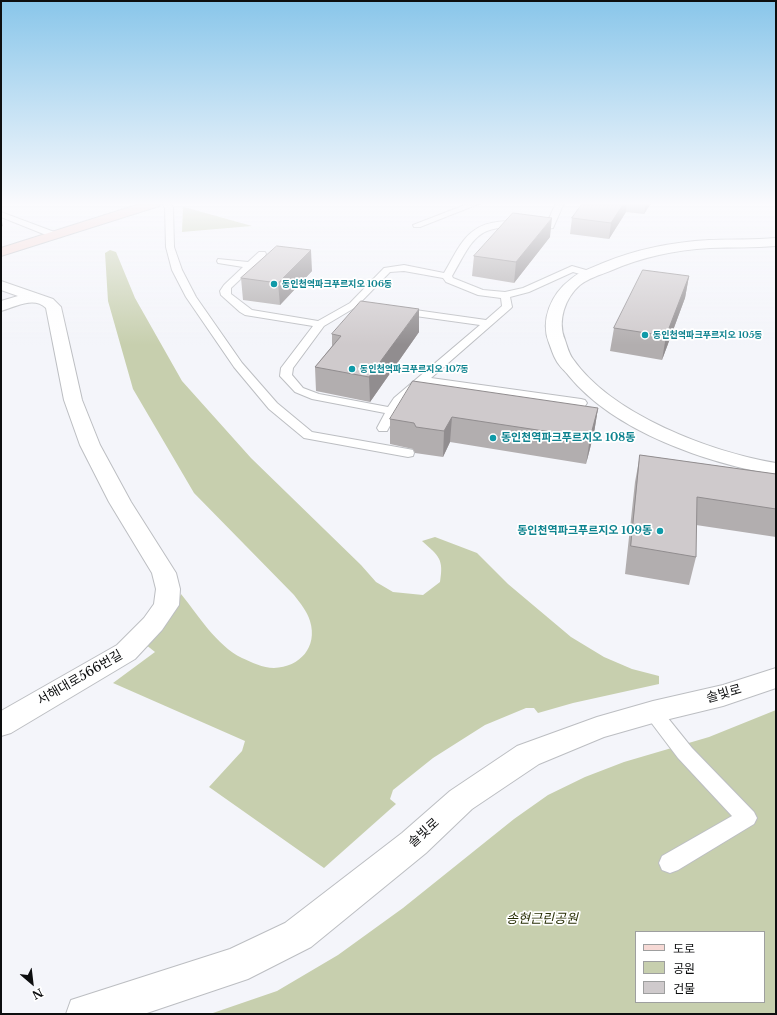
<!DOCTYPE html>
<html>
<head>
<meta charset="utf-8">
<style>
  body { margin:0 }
  #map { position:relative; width:777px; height:1015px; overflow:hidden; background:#f4f5fa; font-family:"Libre Baskerville","Noto Sans KR",serif }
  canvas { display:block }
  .frame { position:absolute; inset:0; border:2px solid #0d0e0f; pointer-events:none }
  .legend { position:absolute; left:635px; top:931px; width:130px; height:72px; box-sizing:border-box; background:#fff; border:1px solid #9e9f9f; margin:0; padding:5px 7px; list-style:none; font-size:12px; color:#0d0e0f }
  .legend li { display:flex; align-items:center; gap:8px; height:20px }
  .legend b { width:20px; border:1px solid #9e9f9f }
  .north { position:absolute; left:12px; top:963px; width:40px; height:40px; -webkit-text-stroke:3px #fff; paint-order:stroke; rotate:152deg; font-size:11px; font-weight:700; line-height:16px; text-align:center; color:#0d0e0f }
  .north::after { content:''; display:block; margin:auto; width:14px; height:18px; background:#0d0e0f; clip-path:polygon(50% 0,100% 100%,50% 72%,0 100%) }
</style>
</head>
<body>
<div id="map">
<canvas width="777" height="1015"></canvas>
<div class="frame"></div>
<ul class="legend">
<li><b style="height:5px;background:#f6d9d5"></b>도로</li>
<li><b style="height:11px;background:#c7cfae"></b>공원</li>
<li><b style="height:11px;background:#cfcacc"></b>건물</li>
</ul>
<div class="north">N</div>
</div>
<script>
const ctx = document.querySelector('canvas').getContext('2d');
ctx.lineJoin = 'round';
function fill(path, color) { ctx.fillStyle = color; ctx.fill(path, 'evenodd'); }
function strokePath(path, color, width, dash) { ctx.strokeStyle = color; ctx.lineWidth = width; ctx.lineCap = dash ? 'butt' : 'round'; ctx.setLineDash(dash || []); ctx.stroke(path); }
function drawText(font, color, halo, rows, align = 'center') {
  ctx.font = font + ' "Libre Baskerville","Noto Sans KR",serif'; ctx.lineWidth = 3.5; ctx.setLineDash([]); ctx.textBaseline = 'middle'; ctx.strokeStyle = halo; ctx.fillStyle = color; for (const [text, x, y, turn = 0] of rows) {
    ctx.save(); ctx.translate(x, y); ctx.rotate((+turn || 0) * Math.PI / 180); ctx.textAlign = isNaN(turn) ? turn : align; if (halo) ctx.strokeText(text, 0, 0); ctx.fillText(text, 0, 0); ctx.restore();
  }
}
const green = new Path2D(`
  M183,207H184L252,226L182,232Z
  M110,250L116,252L135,298L182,381L251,458L361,565L376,582L393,592L423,595L440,582C444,559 439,556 422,541L435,537L477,553L508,584L571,637L604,657L632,669L659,676V684L573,703L538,713L534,708H526L485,725L433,758L393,790L390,799L396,804L324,868L209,787L242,751L245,741L113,683L155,652L145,644L175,611L181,594C199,616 216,645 242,658C251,662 263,668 274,668C300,667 318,647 310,621C307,611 300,603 294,595L194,493L133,389L108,301L105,253Z
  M776,710V1014H210L277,991L338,955L403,908L514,819L548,795L585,777L624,762L709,737ZM636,932H764V1002H636Z`);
const lane = new Path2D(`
  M162,203H170L173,208L174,247L182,270L196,297L242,363L277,403L312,432L408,449L413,450L414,453L413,456L408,457L304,438L269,409L234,367L186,297L172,270L166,247L165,208Z
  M470,203H481L420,227H414L413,225Z
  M556,203H564L553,228C543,230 531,227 522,227C475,225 473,240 452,276L453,278L483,290L505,292L523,288L572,266L593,272L595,274L593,276L590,277L573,272L529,292L510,297L512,307L510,309L431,378L581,399L585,400L587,403L585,406L581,407L424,384L403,402L387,431H379L377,428L385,413L312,399L295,392L280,376L281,368L313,326L245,315L240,312L221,295L220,291L224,285L243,267L218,263L217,261L218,259L248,262L259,252H265L266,254L265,256L231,288V294L252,310L318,321L350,303L384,268L404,265L444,273C452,260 460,241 472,232C491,216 524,222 547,223ZM404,271L443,278L446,282L478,295L501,298L502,306L486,320L401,308L397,309L396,311L401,314L480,325L394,398L388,407L319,394L303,388L292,375L293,368L324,326L356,307L390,272Z
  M1,212L57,233L58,235L54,237H51L1,217Z
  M653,705L659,707L692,748L754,812L757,818L754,824L678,870L670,873L662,870L659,863L662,856L732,816L678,758L647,717L644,712L647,707Z`);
const street = new Path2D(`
  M776,238V246C754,248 732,247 710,248C675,250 642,257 610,271C600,275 589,278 580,285C565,298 557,321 565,340C567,346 569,354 573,359C612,415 711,452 776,463V475C707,463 615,432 569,376C565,371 559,366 556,360C553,355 551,348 549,343C540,320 551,294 571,279C580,271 592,268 603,263C637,249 673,242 709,240C732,239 754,240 776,238Z
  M1,281L53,299L61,307L82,400L100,445L131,502L176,573L180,589L179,605L162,630L135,659L11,733L1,736V711L117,645L144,618L154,604L156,589L152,573L109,502L80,445L64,400L46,308C34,296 15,307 1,311V301L18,296L1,290Z
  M776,668V688L723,706L653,723L604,737L539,764L472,809L426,853L311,947L248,979L144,1014H66L71,1000L230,949L285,923L402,833L450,791L517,746L597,717L653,701L723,685Z`);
const secondary = new Path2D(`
  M143,203H161L159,206L1,256V248Z`);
const wall = new Path2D(`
  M583,203H651L644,214L626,212L609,239L570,234L572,218Z
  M671,203H682V204Z
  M550,237L514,283L472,276L474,256Z
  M312,271L280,305L243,300L241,278Z
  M689,276L685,298L662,360L610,351L614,328Z
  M419,332L370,402L316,391L315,367L332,346V334Z
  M598,408L594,433L586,464L450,442L443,457L415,453L413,449L390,444V419Z
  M640,455L776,474V537L696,525V557L689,585L625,574L635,482Z`);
const shadedWall = new Path2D(`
  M624,203H627L626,212L609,239L611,223Z
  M646,203H651L644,214Z
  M1,217L3,226L1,227Z
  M552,218L550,237L514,283L516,262Z
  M311,250L312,271L280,305L278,283Z
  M689,276L685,298L662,360L666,336Z
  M419,309V332L370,402L369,377Z
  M598,408L594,433L586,464L590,438Z
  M452,417L450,442L443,457L444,431Z`);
const building = new Path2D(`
  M583,203H624L611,223L572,218Z
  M513,213L552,218L516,262L474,256Z
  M277,246L311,250L278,283L241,278Z
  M643,270L689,276L666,336L614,328Z
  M361,301L419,309L369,377L315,367L341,336L332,334Z
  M413,381L598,408L590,438L452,417L444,431L416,427L414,423L390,419Z
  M640,455L776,474V509L697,497L696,557L631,546Z`);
const markers = [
  [274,284,4,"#0f9aa8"],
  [645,335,4,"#0f9aa8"],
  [352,369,4,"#0f9aa8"],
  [493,438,4,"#0f9aa8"],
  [660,531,4,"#0f9aa8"]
];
const farCulturenames = [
  ["동인천역파크푸르지오 106동",282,284],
  ["동인천역파크푸르지오 105동",653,335],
  ["동인천역파크푸르지오 107동",360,369]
];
const cultureNames = [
  ["동인천역파크푸르지오 108동",501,438],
  ["동인천역파크푸르지오 109동",652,531,"right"]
];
const nearStreetnames = [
  ["서해대로566번길",80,678,-30],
  ["솔빛로",724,694,-16],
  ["솔빛로",424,833,-42]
];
const nearParknames = [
  ["송현근린공원",542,919]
];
fill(green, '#c7cfae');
strokePath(lane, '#bcbec2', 2);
strokePath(street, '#bcbec2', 2);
strokePath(secondary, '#bcbec2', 2);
fill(lane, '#fff');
fill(street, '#fff');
fill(secondary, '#f6d9d5');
fill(wall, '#b2aeaf');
fill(shadedWall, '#918d8f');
fill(building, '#cfcacc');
strokePath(building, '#918d8f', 1);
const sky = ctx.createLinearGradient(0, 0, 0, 345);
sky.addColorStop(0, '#89c6ea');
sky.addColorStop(0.59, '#fafafd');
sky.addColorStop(1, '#fafafd00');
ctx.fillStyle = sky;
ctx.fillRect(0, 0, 777, 345);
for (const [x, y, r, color] of markers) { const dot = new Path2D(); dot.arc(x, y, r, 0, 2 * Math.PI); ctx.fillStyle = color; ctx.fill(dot); strokePath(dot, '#fff', 1.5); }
drawText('bold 9px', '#0d838f', '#fff', farCulturenames, 'left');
drawText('bold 11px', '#0d838f', '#fff', cultureNames, 'left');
drawText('13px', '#0d0e0f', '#fff', nearStreetnames);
drawText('italic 13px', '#282f06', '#fff', nearParknames);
</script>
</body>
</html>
